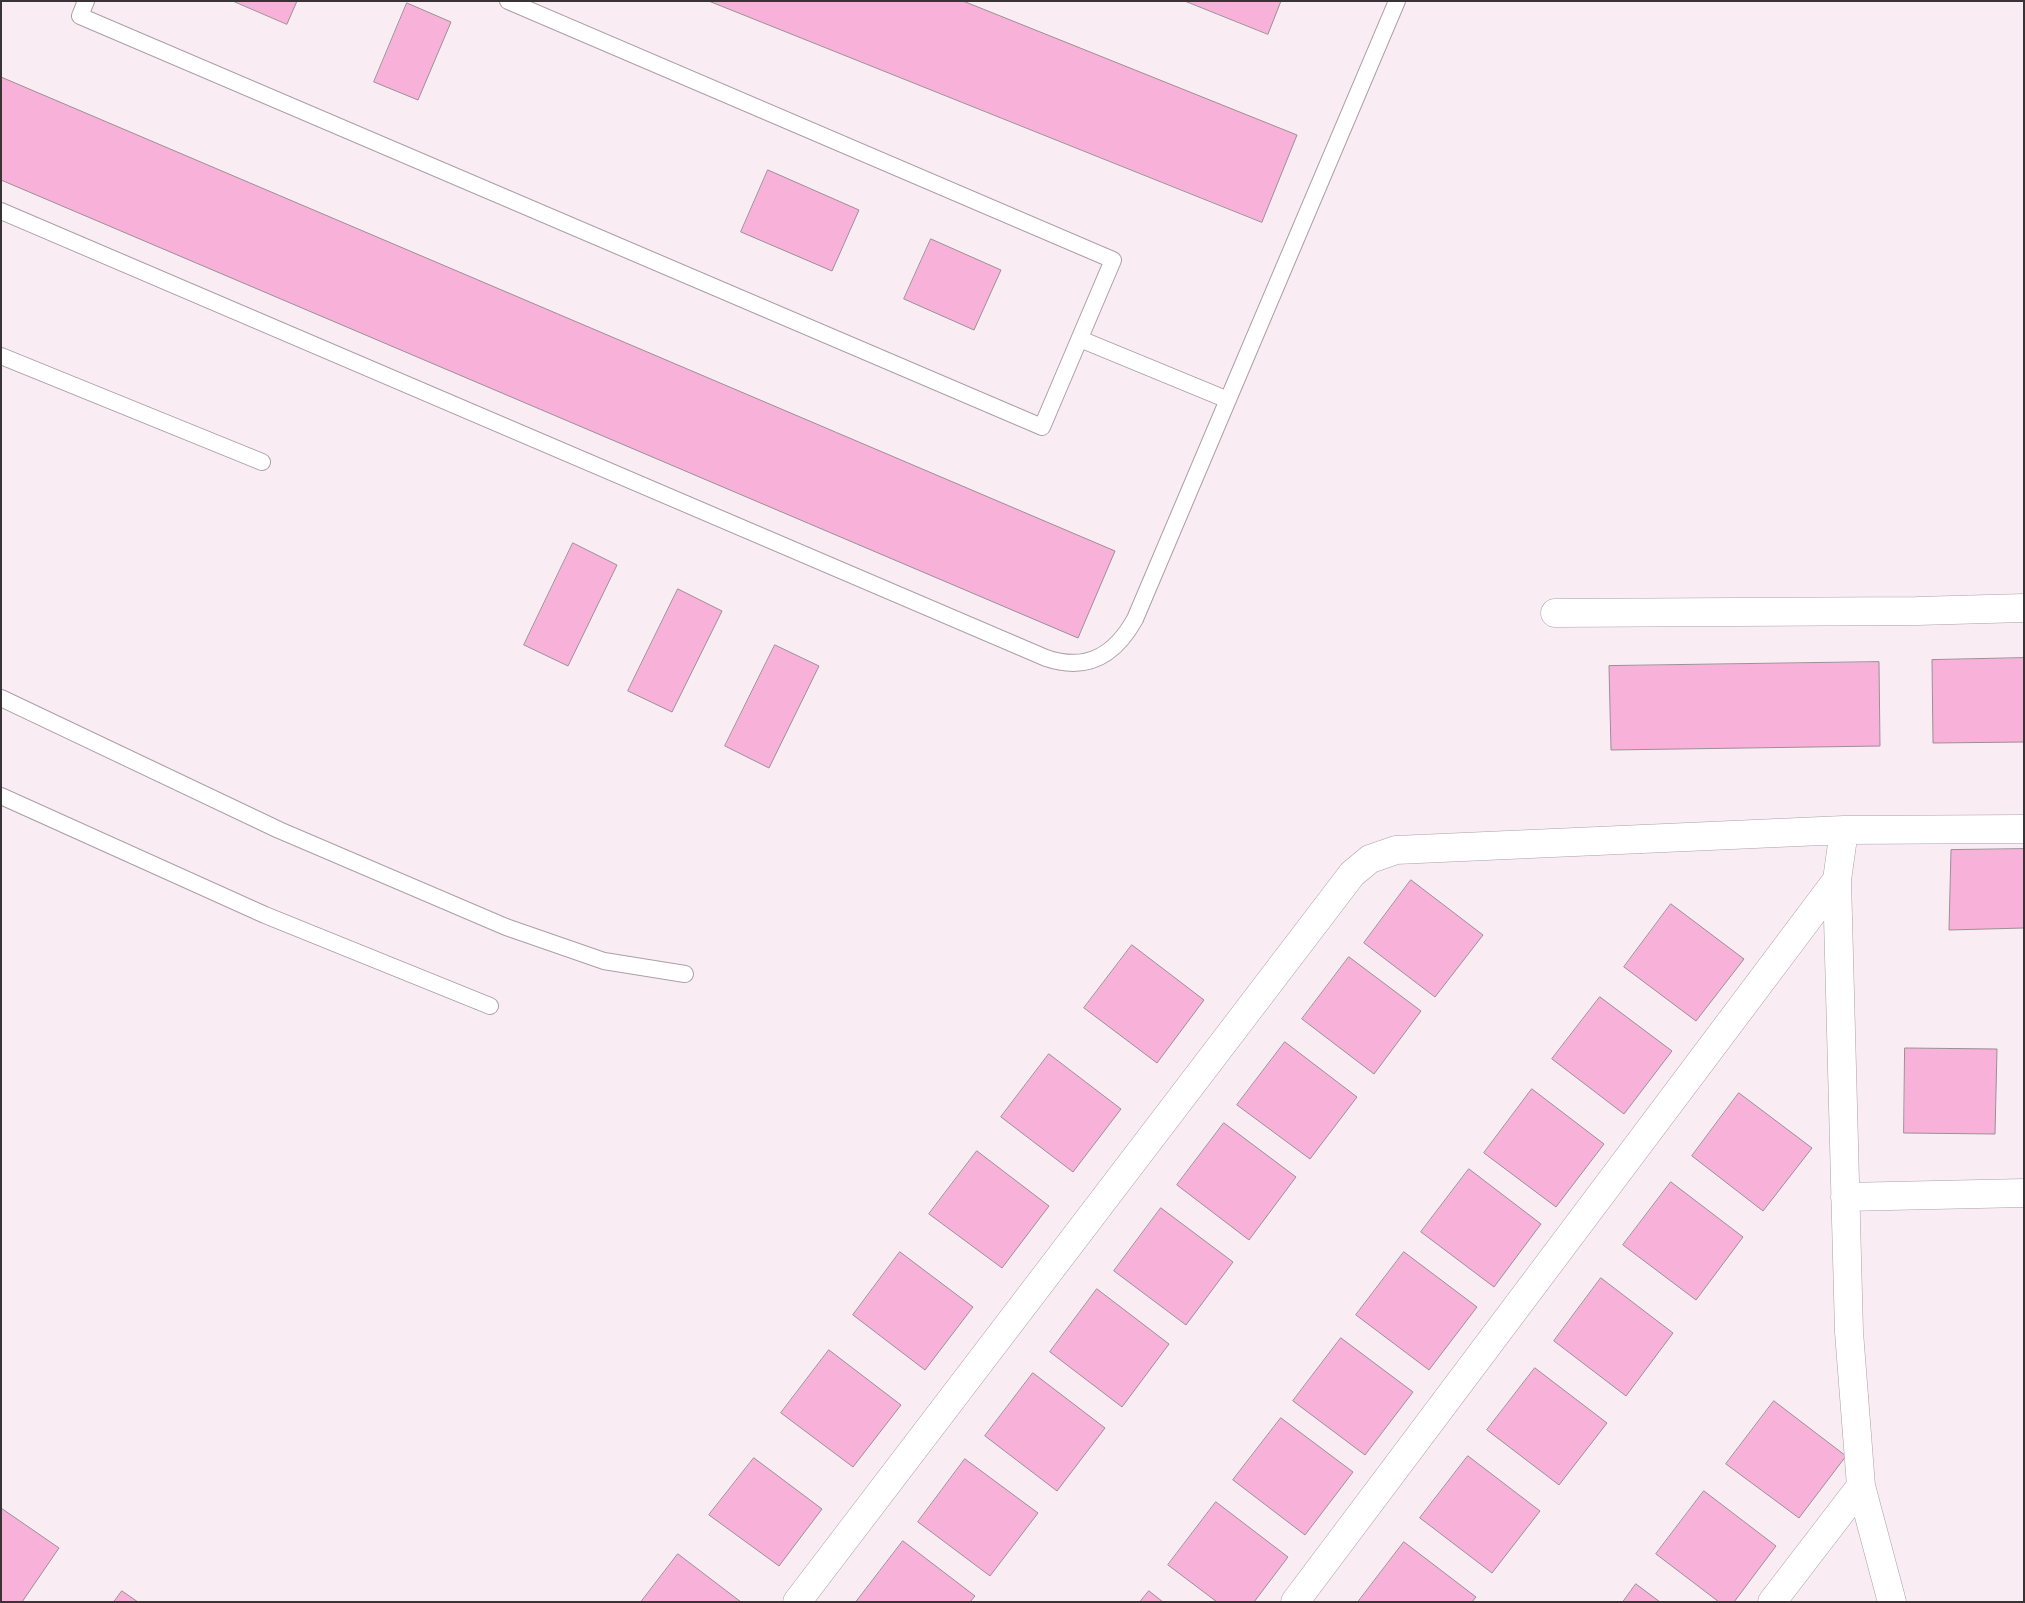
<!DOCTYPE html>
<html>
<head>
<meta charset="utf-8">
<style>
  body { margin:0 }
  #map { position:relative; width:2025px; height:1603px; overflow:hidden; background:#faecf3; font-family:"Fira Sans Condensed",sans-serif }
  canvas { display:block }
  .frame { position:absolute; inset:0; border:2px solid #393336; pointer-events:none }
</style>
</head>
<body>
<div id="map">
<canvas width="2025" height="1603"></canvas>
<div class="frame"></div>
</div>
<script>
const ctx = document.querySelector('canvas').getContext('2d');
ctx.lineJoin = 'round';
function fill(path, color) { ctx.fillStyle = color; ctx.fill(path, 'evenodd'); }
function strokePath(path, color, width, dash) { ctx.strokeStyle = color; ctx.lineWidth = width; ctx.lineCap = dash ? 'butt' : 'round'; ctx.setLineDash(dash || []); ctx.stroke(path); }
const building = new Path2D(`
  M233,1H297L287,24Z
  M709,1H963L1297,135L1262,222Z
  M1185,1H1281L1268,34Z
  M407,3L451,22L418,100L374,82Z
  M1,77L1115,551L1078,638L1,180Z
  M768,170L859,210L832,271L741,232Z
  M931,239L1001,270L974,330L904,299Z
  M573,543L617,565L568,666L524,645Z
  M678,589L722,611L672,712L628,691Z
  M775,645L819,666L769,768L725,746Z
  M2024,658V742L1933,743L1932,660Z
  M1879,662L1880,746L1611,750L1609,666Z
  M2024,849V928L1949,930L1951,850Z
  M1411,880L1483,935L1435,997L1364,943Z
  M1671,904L1744,959L1696,1021L1624,967Z
  M1132,945L1204,1000L1157,1063L1084,1008Z
  M1349,957L1421,1011L1374,1074L1302,1019Z
  M1600,997L1672,1051L1624,1114L1552,1059Z
  M1285,1042L1357,1097L1310,1159L1237,1105Z
  M1905,1048L1997,1049L1995,1134L1904,1133Z
  M1049,1054L1121,1109L1073,1172L1001,1117Z
  M1532,1089L1604,1144L1556,1207L1484,1153Z
  M1739,1093L1812,1148L1763,1211L1692,1156Z
  M1224,1123L1296,1177L1249,1240L1177,1185Z
  M977,1151L1049,1206L1002,1268L929,1214Z
  M1469,1169L1541,1224L1494,1287L1421,1232Z
  M1671,1182L1743,1237L1696,1300L1623,1245Z
  M1161,1208L1233,1262L1186,1325L1114,1271Z
  M900,1252L973,1307L925,1370L853,1315Z
  M1404,1252L1477,1307L1429,1370L1356,1315Z
  M1601,1278L1673,1333L1626,1396L1554,1341Z
  M1097,1289L1169,1344L1122,1407L1050,1352Z
  M1341,1338L1413,1392L1365,1455L1293,1401Z
  M829,1350L901,1405L853,1467L781,1413Z
  M1535,1368L1607,1423L1559,1485L1487,1430Z
  M1033,1373L1105,1428L1057,1491L985,1436Z
  M1774,1401L1846,1456L1799,1518L1726,1464Z
  M1281,1418L1353,1472L1305,1535L1233,1480Z
  M1468,1456L1540,1511L1492,1573L1420,1518Z
  M754,1458L822,1509L779,1566L709,1515Z
  M965,1459L1038,1513L990,1576L918,1522Z
  M1704,1491L1776,1546L1734,1602H1719L1656,1554Z
  M1216,1502L1288,1557L1254,1602H1217L1168,1565Z
  M1,1508L59,1548L22,1602H1Z
  M903,1541L975,1596L970,1602H856Z
  M1404,1542L1476,1597L1472,1602H1358Z
  M678,1554L741,1602H641Z
  M1636,1584L1660,1602H1623Z
  M122,1591L138,1602H114Z
  M1149,1591L1163,1602H1140Z`);
const lane = new Path2D(`
  M86,1L80,16L1042,427L1113,260L508,1
  M1,211L1046,658C1087,672 1115,655 1135,619L1397,1
  M1080,339L1228,400
  M1,356L262,462
  M1,698L279,830L506,927L604,961L685,974
  M1,796L265,915L490,1006`);
const street = new Path2D(`
  M1555,613L1917,611L2024,608
  M1837,880L1849,1332L1861,1486L1892,1602
  M1845,1197L2024,1193
  M797,1602L1352,874L1370,859L1396,850L1844,830L2024,829
  M1295,1602L1837,880L1844,830
  M1772,1602L1861,1486`);
fill(building, '#f8b1d9');
strokePath(building, '#9b8f95', 1);
strokePath(lane, '#ab9fa5', 18);
strokePath(street, '#ab9fa5', 29);
strokePath(lane, '#fff', 16);
strokePath(street, '#fff', 28);
</script>
</body>
</html>
